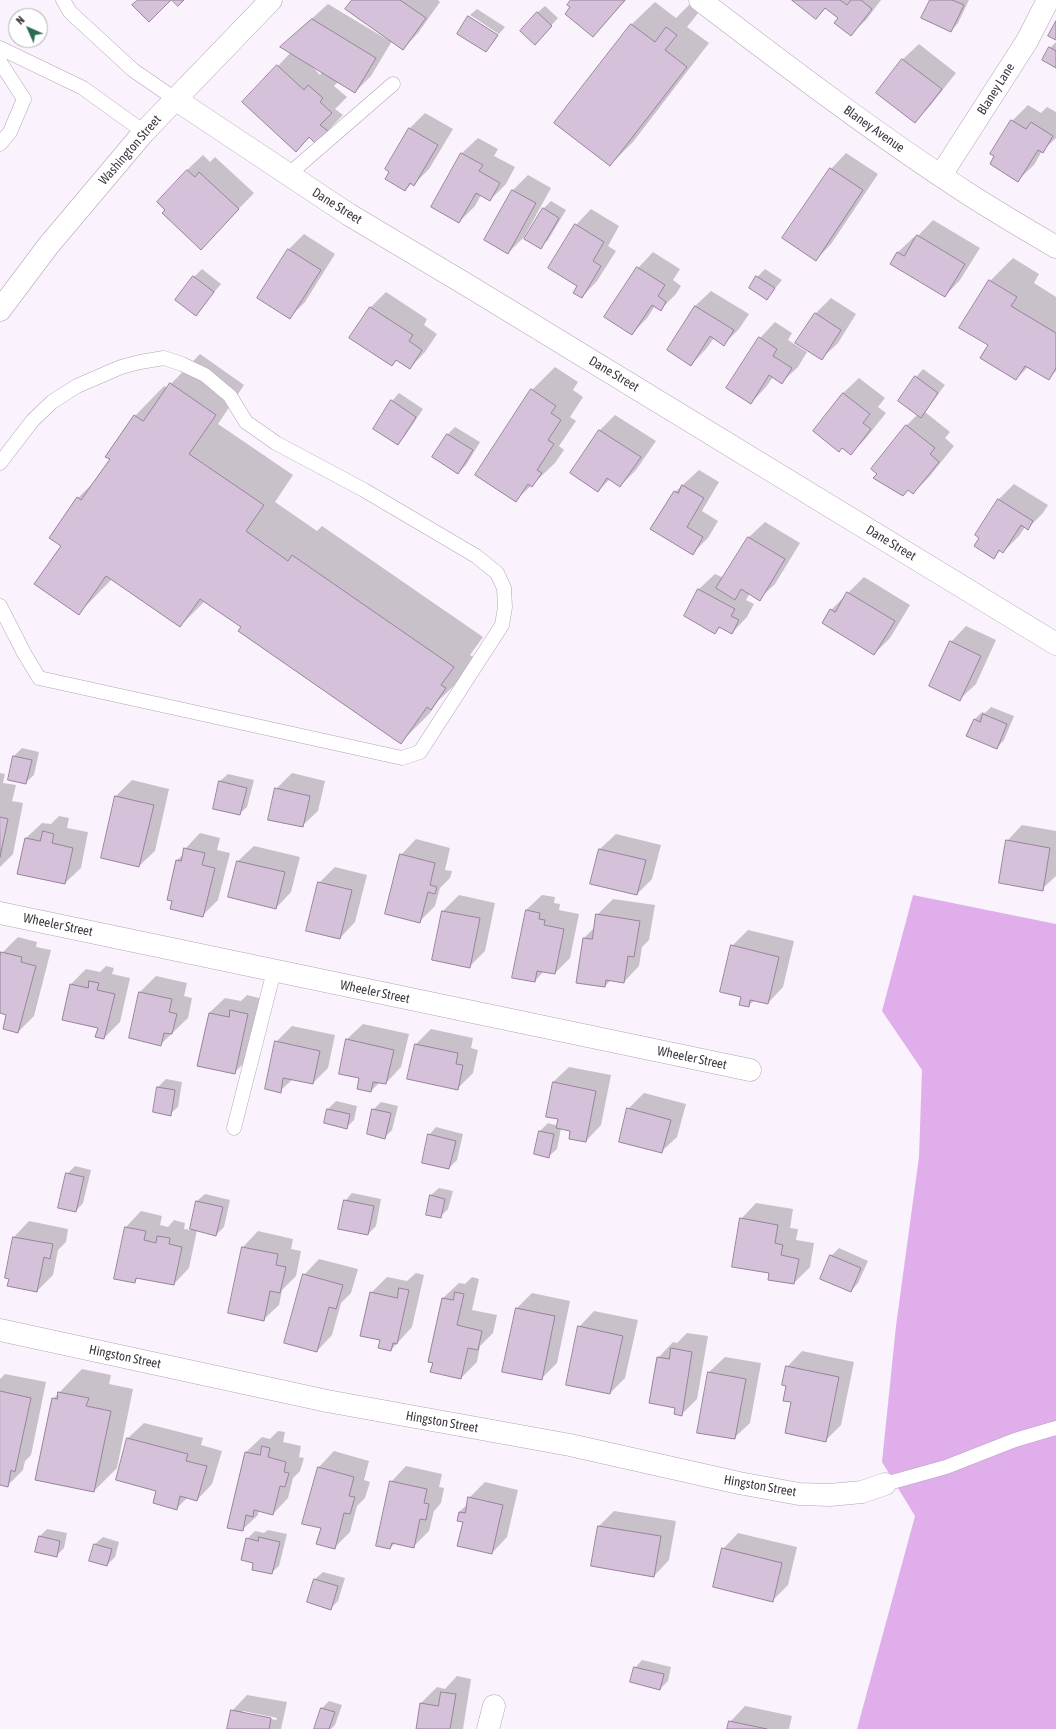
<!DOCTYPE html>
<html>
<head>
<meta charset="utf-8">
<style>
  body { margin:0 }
  #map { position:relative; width:1056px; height:1729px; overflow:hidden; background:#faf2fc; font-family:"Asap Condensed",sans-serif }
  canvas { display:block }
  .north { position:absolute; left:8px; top:8px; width:40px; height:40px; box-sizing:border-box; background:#fff; border:1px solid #b3afb3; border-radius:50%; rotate:315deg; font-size:11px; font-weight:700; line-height:16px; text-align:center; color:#403741 }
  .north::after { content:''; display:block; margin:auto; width:14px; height:18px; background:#2c6a57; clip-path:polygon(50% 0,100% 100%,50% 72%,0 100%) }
</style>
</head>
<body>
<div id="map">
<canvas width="1056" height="1729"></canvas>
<div class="north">N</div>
</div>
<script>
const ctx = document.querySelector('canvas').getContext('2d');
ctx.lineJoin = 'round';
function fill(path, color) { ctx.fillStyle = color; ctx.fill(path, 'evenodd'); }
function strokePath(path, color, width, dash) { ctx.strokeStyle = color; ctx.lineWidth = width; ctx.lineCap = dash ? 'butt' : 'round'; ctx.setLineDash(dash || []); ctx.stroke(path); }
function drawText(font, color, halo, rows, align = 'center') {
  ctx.font = font + ' "Asap Condensed",sans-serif'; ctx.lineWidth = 4; ctx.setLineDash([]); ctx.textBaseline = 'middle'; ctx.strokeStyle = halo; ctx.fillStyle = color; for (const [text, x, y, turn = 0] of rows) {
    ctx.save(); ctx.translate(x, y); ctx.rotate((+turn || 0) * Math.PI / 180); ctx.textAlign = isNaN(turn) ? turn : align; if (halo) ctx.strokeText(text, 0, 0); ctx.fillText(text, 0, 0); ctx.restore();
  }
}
const green = new Path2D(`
  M913,895L1056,924V1729H857L915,1516L882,1462L896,1326L919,1157L922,1070L882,1011Z`);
const shadow = new Path2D(`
  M353,0H438L440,2L418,33L403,49L392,41L371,76L355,92L338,82L334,86L347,97L335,109L343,115L316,143L310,137L296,150L278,66L291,52L297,32L328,4L388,40L389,39ZM310,64L322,72L320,75Z
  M572,0H626L593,36L572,7Z
  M793,0H881L866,20L850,35L840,17L827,7L816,18Z
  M931,0H969L958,23L951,31Z
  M655,2L676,18L690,4L699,12L687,27L709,43L633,142L610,165L556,123L632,24Z
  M545,6L558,18L542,36L537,13Z
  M477,9L505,27L499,34L470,15Z
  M470,16V18L498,36L486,51L459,33Z
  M1056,42V67L1050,48Z
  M919,44L956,73L930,106L915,122L877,93L903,59Z
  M1028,105L1041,113L1047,107L1056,112V138L1042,151L1034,165L1018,180L1012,121Z
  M425,113L453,129L429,169L414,184L412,183L405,190L390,171L410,128Z
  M478,138L498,149L494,156L515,167L506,184L490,200L481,195L475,206L459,222L432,206L462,153Z
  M846,153L878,174L831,244L816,260L831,169Z
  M203,155L210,162L215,157L254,193L201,248L187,170Z
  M528,175L551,188L524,237L508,253L513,190Z
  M551,201L566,210L548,240L540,247L543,209Z
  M591,209L619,226L608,246L616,251L597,281L582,297L579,285L576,225Z
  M933,220L980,248L960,280L945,296L892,264L898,252L914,237L916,238Z
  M304,234L335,254L305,302L290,317L288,250Z
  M653,252L680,269L673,280L681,286L676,294L661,309L655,306L647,318L632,334L638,268Z
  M1013,258L1039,274L1034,283L1056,297V371L1049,378L1029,366L1016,379L989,345L990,281Z
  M202,269L221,284L195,315L194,277Z
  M765,269L782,280L767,298L750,288L757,277Z
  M711,291L749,314L739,329L724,344L714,338L706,349L691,365L668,350L695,306Z
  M386,292L427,319L424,325L437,334L425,352L410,368L397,360L392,365L370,308Z
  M831,298L856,314L838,343L822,358L815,314Z
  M775,322L792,333L788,340L807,352L798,367L782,382L773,377L766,387L751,403L760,338Z
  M200,354L244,385L218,424L293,475L275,502L317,531L322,526L483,637L470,655L475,658L461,679L438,701L430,713L401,742L205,601L180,626L112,579L79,613L62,546L78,498L97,479L111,459L135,416L164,386L167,388Z
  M555,367L578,382L573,390L583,397L570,417L576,421L559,446L564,450L555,463L516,500L532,390Z
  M923,369L945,385L925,412L950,432L945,438L954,446L929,477L913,493L909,489L903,495L872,469L907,425L918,414L916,377Z
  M859,378L885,398L878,407L886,413L866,438L851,454L842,447L814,431L843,393Z
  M399,393L423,409L405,436L398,444L392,401Z
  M615,415L656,441L636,470L620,486L610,479L598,491L571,473L600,430Z
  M455,427L480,442L466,465L458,473L433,457L448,434Z
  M699,470L719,482L702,511L718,521L708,538L692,554L675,492Z
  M1014,484L1048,505L1043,513L1028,528L1025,527L1019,536L1003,552L1001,550L993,558L998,500Z
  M765,522L800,543L775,584L759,599L750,593L746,600L754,604L747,617L732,633L721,627L715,632L685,615L699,589L715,574L724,578L749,537Z
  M864,577L910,605L890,638L874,654L831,610Z
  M966,626L996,640L976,684L960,699L951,642Z
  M991,707L1014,716L1004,740L997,748L974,720L982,712L985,713Z
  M22,748L39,752L34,775L26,782L9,779L14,756Z
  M0,773L5,774L3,783L16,785L12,801L23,803L13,854L0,867Z
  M292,773L325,781L318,811L302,826L276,789Z
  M228,774L254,780L247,807L239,814L214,808L220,781Z
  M132,780L169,789L155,851L139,866L102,858L116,796Z
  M59,816L69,818L67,828L88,832L81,868L65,883L19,873L26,838L42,823L51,824Z
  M1022,825L1056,831V876L1042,889L1007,841Z
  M200,833L220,838L217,850L230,853L218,900L202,916L168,900L177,860L184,854L185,849Z
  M616,834L661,845L652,879L637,894L600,849Z
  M416,839L450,848L445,870L452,871L450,878L440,888L435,906L420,921L401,855Z
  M254,846L300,857L291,892L276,908L230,897L238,861Z
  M335,867L367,875L355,922L340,938L319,883Z
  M459,895L495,903L485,951L469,967L433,959L443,911Z
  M542,895L555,897L554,903L560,904L559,910L579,914L570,958L555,973L544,971L535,981L526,910Z
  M613,899L655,905L649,940L642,947L639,966L624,982L611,980L605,986L583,939L595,927L597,915Z
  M748,930L794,941L783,987L768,1003L755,1000L748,1006L742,996L732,946Z
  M18,937L37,942L36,947L51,950L34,1016L18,1032L8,1014L0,1012V961L2,953Z
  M106,966L114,968L112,974L130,978L120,1022L104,1038L71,984L86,969L100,972Z
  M156,976L187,983L184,996L192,998L188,1018L161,1044L130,1038L140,992Z
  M247,995L263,999L250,1057L234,1073L209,1013L225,998L241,1001Z
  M363,1024L409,1034L401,1067L386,1083L380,1082L371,1091L360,1077L340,1073L347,1039Z
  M292,1026L335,1035L328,1068L313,1083L293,1079L280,1091L276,1042Z
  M431,1029L473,1038L471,1048L478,1050L473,1073L457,1089L416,1044Z
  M569,1067L611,1075L601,1125L586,1141L572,1130L561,1128L557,1149L549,1156L535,1153L540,1131L548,1123L558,1126L559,1119L553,1082Z
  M166,1079L182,1082L178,1107L170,1114L154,1111L158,1087Z
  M644,1093L686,1104L677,1137L661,1152L628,1109Z
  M336,1101L357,1106L354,1120L347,1127L326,1123L328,1109Z
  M381,1102L398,1106L392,1130L385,1137L373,1110Z
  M436,1127L463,1134L457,1160L449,1168L429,1135Z
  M75,1166L91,1170L83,1203L76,1211L67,1174Z
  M439,1188L453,1191L448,1209L440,1217L431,1195Z
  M352,1193L381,1199L376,1226L368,1234L345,1201Z
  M205,1194L230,1200L224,1227L216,1235L197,1230L189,1268L174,1284L139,1277L134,1282L115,1278L126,1227L141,1211L162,1216L160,1225L168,1227L174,1220L185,1223L184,1229L191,1230L197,1201Z
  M756,1203L793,1209L790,1228L798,1229L796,1240L814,1243L810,1267L794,1283L770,1273L741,1219Z
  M29,1221L68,1229L66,1242L58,1250L53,1275L37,1291L6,1277L14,1237Z
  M258,1231L293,1239L291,1249L301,1251L296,1276L282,1290L279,1305L263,1320L229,1313L243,1247Z
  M839,1248L868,1261L858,1283L851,1291L831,1256Z
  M319,1259L358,1269L351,1293L341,1303L332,1335L317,1351L304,1275Z
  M416,1273L424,1275L412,1327L391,1350L381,1339L371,1293L387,1277L407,1281Z
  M472,1277L479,1279L472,1310L497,1315L493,1333L480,1346L477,1362L461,1378L434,1363L429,1361L443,1298L459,1283L465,1284Z
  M532,1293L570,1301L557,1363L541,1379L516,1309Z
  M594,1311L638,1320L625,1378L610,1393L579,1327Z
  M687,1333L708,1336L697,1399L681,1415L676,1407L658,1358L673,1342L677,1343Z
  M802,1351L854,1362L841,1425L825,1441L793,1402L788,1385L787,1367Z
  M725,1357L761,1363L750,1423L734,1438L709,1372Z
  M82,1369L111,1375L109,1384L133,1389L117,1468L94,1491L53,1399Z
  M5,1374L46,1382L31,1455L25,1461L23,1470L7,1486L0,1484V1379Z
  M144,1423L203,1438L201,1445L222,1451L212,1484L197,1500L188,1497L176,1509L157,1490L117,1479L128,1438Z
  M278,1431L285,1432L283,1442L301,1446L299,1457L304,1458L300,1471L293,1478L288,1498L273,1514L259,1510L258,1515L242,1530L246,1452L262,1437L270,1439Z
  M334,1451L369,1461L364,1480L370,1482L365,1498L357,1506L350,1532L335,1547L322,1528L304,1523L319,1467Z
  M406,1466L442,1474L439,1487L444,1488L441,1503L434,1511L429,1531L413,1547L395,1543L390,1548L391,1482Z
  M485,1482L518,1490L507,1537L492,1553L464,1521L459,1512L468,1504L469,1498Z
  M614,1511L676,1521L669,1560L654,1576L599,1526Z
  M47,1529L67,1533L64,1548L56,1556L40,1536Z
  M268,1530L287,1534L279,1566L271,1573L254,1562L247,1539L255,1531L264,1533Z
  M738,1533L797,1547L788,1585L772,1601L723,1549Z
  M103,1537L119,1542L115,1557L107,1565L95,1544Z
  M323,1572L345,1578L338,1601L330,1609L309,1602L315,1579Z
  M642,1660L671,1667L668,1681L660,1689L635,1668Z
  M457,1676L471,1679L463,1729H417L421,1703L437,1687L445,1689Z
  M247,1695L287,1702L281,1729H228L232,1711ZM243,1711L277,1718L276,1720L243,1713Z
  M329,1701L342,1705L335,1725L331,1729H315L322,1708Z
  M745,1706L792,1716L789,1729H728L730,1722Z`);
const building = new Path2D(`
  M138,0H171L149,22L132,5Z
  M172,0H184L178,6Z
  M352,0H400L426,18L403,50L345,9Z
  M571,0H625L593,37L565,14L570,7L567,5Z
  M792,0H840L847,5L851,0H861L872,9L851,36L834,23L838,18L825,8L816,19Z
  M930,0H952L964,5L951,32L921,18Z
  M537,12L552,26L535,45L520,31Z
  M468,16L498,35L486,52L457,34Z
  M312,19L376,58L355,93L280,47Z
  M1056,21V40L1048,36Z
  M631,24L655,42L666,27L677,35L665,50L687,67L610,166L554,123Z
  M1049,47L1056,51V68L1042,60Z
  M902,59L942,89L915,123L876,93Z
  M277,65L304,90L308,85L323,98L320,102L332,113L320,125L328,131L316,144L309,137L296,152L242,102Z
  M1011,120L1026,129L1031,122L1053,136L1043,153L1038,150L1018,182L990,164L994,156L990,154Z
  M409,128L438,145L414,186L410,183L405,191L385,179L389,172L385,169Z
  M461,153L483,165L479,171L500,183L490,201L476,193L459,223L431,207Z
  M830,168L863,190L816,261L782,238Z
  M187,170L195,177L199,172L239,209L201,250L162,213L165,210L157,202Z
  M512,190L536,203L508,254L484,240Z
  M543,208L559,218L541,249L524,239Z
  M575,224L604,242L593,261L601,266L582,298L573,293L577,286L548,268Z
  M917,235L965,264L945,297L890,264L897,252L904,256Z
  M288,249L321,270L290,319L257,298Z
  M637,267L665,285L658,296L666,302L661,311L652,305L632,335L604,317Z
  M193,276L214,292L196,316L175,300Z
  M756,276L775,288L767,300L749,288Z
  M989,280L1017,297L1011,306L1056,333V368L1049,380L1025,366L1016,380L980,358L988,345L959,328Z
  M695,306L734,330L724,346L710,336L691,366L667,350Z
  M370,307L413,335L409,341L422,350L410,369L396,360L392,366L349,338Z
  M815,313L841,330L822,360L795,343Z
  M759,337L777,349L773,356L792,368L782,384L769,375L751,404L726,388Z
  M915,376L938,393L921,418L898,401Z
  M170,383L216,415L189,454L264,505L246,531L288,561L292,555L454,667L441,685L446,688L431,710L427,707L401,744L238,631L241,627L200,599L180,627L106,576L79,615L34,584L61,546L49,538L77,497L81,500L110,459L105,457L134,415L143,421Z
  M531,389L556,406L551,413L561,420L548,440L554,444L537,470L542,473L532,487L528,484L516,502L475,475Z
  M843,393L870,414L863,423L871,429L851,455L842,448L839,452L813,431Z
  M391,400L416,417L398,445L373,429Z
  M906,425L935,448L930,454L939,462L913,494L908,490L903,496L873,478L877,474L871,469Z
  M599,430L641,457L620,487L607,478L598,492L570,473Z
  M447,434L473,450L458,474L432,457Z
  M682,485L704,498L687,527L703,537L693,555L650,529L674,491L678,493Z
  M998,499L1033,521L1028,530L1021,525L1003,553L999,550L994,559L974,546L979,538L975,535Z
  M748,537L785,559L760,601L741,589L735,600L716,588Z
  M698,589L735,609L731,616L739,620L732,634L719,627L715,634L684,616Z
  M847,592L895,621L874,655L822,623L830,609L835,612Z
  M950,641L981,656L960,701L929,686Z
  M983,714L1007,724L997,749L966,736L974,719L980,722Z
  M13,756L32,760L26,784L8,780Z
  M219,781L247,788L240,815L213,809Z
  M275,788L310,796L303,827L268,820Z
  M115,796L154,805L139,867L101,858Z
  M0,817L8,819L0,857Z
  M43,831L54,834L52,843L73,848L65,884L17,874L25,838L40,841Z
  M1006,840L1050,848L1043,891L999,883Z
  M184,848L205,853L202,865L215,868L203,917L170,909L172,901L167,900L176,860L181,861Z
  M599,849L646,860L637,895L590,884Z
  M400,854L435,863L430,885L437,887L435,894L428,892L420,923L385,914Z
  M237,861L285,872L276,909L228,897Z
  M318,882L352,890L340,939L306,931Z
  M526,910L540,913L539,919L545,920L544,925L564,929L555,974L537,971L535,982L512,978Z
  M442,911L480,918L470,968L432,960Z
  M596,914L640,921L634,957L628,956L624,983L606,980L605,987L576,983L583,938L592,939Z
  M731,945L779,957L768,1004L750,1000L749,1007L739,1005L741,997L720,992Z
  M1,952L22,957L21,962L36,966L18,1033L3,1029L6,1015L0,1013V957Z
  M89,981L99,983L97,990L115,994L104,1039L95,1037L98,1028L62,1020L70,984L88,988Z
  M139,992L172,999L169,1012L177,1014L172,1034L164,1033L161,1046L129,1038Z
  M230,1010L248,1014L235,1074L197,1066L209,1013L229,1017Z
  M346,1039L394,1050L386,1084L373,1082L371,1092L357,1089L359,1078L339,1074Z
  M275,1041L320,1051L313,1084L283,1078L281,1093L265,1089Z
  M415,1044L458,1053L456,1064L463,1065L458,1090L407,1079Z
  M553,1082L596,1091L586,1142L569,1139L570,1131L556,1128L558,1119L546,1117Z
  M157,1087L175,1090L171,1116L153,1112Z
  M627,1108L671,1120L662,1153L619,1142Z
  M327,1109L350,1114L347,1129L324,1123Z
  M372,1109L391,1113L385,1139L367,1134Z
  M539,1131L554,1134L549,1158L534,1154Z
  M428,1134L456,1141L449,1169L422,1163Z
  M66,1173L84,1177L76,1212L58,1208Z
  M430,1195L445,1199L441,1218L426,1215Z
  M344,1200L374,1206L368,1235L338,1229Z
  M196,1201L223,1207L216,1236L190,1229Z
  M740,1218L778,1225L775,1243L783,1245L781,1255L799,1259L794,1284L768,1280L769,1273L732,1267Z
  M125,1227L146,1231L144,1240L156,1243L157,1236L170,1238L169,1244L182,1247L174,1285L136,1278L135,1283L114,1279Z
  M13,1237L53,1244L50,1259L44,1257L37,1292L7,1286L9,1279L5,1278Z
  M242,1247L278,1254L276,1265L286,1267L280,1293L270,1291L264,1321L228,1313Z
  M830,1255L861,1268L851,1292L820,1279Z
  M303,1274L343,1285L336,1309L329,1307L317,1352L284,1343Z
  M399,1288L409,1290L397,1344L393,1343L391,1351L378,1348L380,1340L360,1336L370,1292L397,1298Z
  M455,1292L464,1294L457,1325L482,1331L478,1350L468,1348L461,1379L430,1372L433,1363L428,1362L442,1298L453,1300Z
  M516,1308L555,1316L542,1380L502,1372Z
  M578,1326L623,1336L610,1394L566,1385Z
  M671,1348L692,1352L682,1416L674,1414L675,1408L649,1403L657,1357L669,1359Z
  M786,1366L839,1377L826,1442L785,1433L791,1402L783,1401L786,1386L782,1385Z
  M708,1372L746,1379L735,1439L697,1433Z
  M0,1391L31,1398L15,1472L11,1470L8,1487L0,1485Z
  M58,1392L89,1398L86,1406L111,1411L94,1492L35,1480L52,1398L57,1399Z
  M127,1438L188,1454L186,1461L207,1466L197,1501L180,1496L177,1510L153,1503L156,1491L116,1480Z
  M262,1446L270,1448L268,1457L286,1462L284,1472L289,1473L285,1487L280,1486L273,1515L254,1510L253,1517L246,1515L243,1531L227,1528L245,1452L260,1455Z
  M318,1467L354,1477L349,1496L355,1497L350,1514L344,1513L335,1549L316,1544L321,1528L302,1524Z
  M390,1481L427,1489L424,1503L429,1504L426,1520L420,1519L414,1548L392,1543L390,1549L376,1546Z
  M468,1497L503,1505L492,1554L457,1546L463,1522L457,1521L459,1512L465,1513Z
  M598,1526L661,1536L654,1577L591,1566Z
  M39,1536L60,1541L57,1557L35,1552Z
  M259,1537L280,1542L272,1574L252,1570L253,1563L241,1560L246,1538L258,1541Z
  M94,1544L112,1549L107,1566L89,1561Z
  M722,1548L782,1563L773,1602L713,1587Z
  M314,1579L338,1586L331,1610L307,1602Z
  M634,1667L664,1674L660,1690L630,1682Z
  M441,1692L456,1694L450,1729H416L420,1703L438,1706Z
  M321,1708L335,1712L329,1729H314Z
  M231,1710L271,1718L269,1729H227Z
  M729,1721L767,1729H727Z`);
const lane = new Path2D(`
  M63,0L70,12L133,70L175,99
  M0,48L83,88L144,132
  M0,62L24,99L10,132L0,144
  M288,175L393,84
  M0,463L33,420L52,402L77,386L121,367L140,362L164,358L182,364L205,375L230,396L246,422L276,443L364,490L476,556L497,573L504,588L505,607L502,625L420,752L402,758L39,678L24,653L0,606
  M234,1128L274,971
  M885,1484L946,1467L1015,1440L1056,1428`);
const street = new Path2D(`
  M700,0C788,67 877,135 970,195C998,213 1027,230 1056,247
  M175,99L348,214L472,288L1056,644
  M941,175L1027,41L1048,0
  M0,913L750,1070
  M0,1330L327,1401L570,1445L739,1483L799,1494L830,1495L862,1492L885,1484
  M488,1729L494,1706`);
const primary = new Path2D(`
  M0,310L48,246L144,132L271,0`);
const streetNames = [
  ["Blaney Lane",996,89,-58],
  ["Blaney Avenue",874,129,35],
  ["Washington Street",130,150,-49],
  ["Dane Street",337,206,32],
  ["Dane Street",614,374,31],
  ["Dane Street",891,543,31],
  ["Wheeler Street",58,925,12],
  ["Wheeler Street",375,992,12],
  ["Wheeler Street",692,1058,12],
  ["Hingston Street",125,1357,12],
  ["Hingston Street",442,1422,10],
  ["Hingston Street",760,1486,10]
];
fill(green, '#e1aeec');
fill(shadow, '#0003');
fill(building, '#d5c1da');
strokePath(building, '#97849b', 1);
strokePath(lane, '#b6a2ba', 15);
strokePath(street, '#b6a2ba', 23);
strokePath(primary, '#b6a2ba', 23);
strokePath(lane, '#fff', 14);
strokePath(street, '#fff', 22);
strokePath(primary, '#fff', 22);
drawText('13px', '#403741', '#fff', streetNames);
</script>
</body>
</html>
